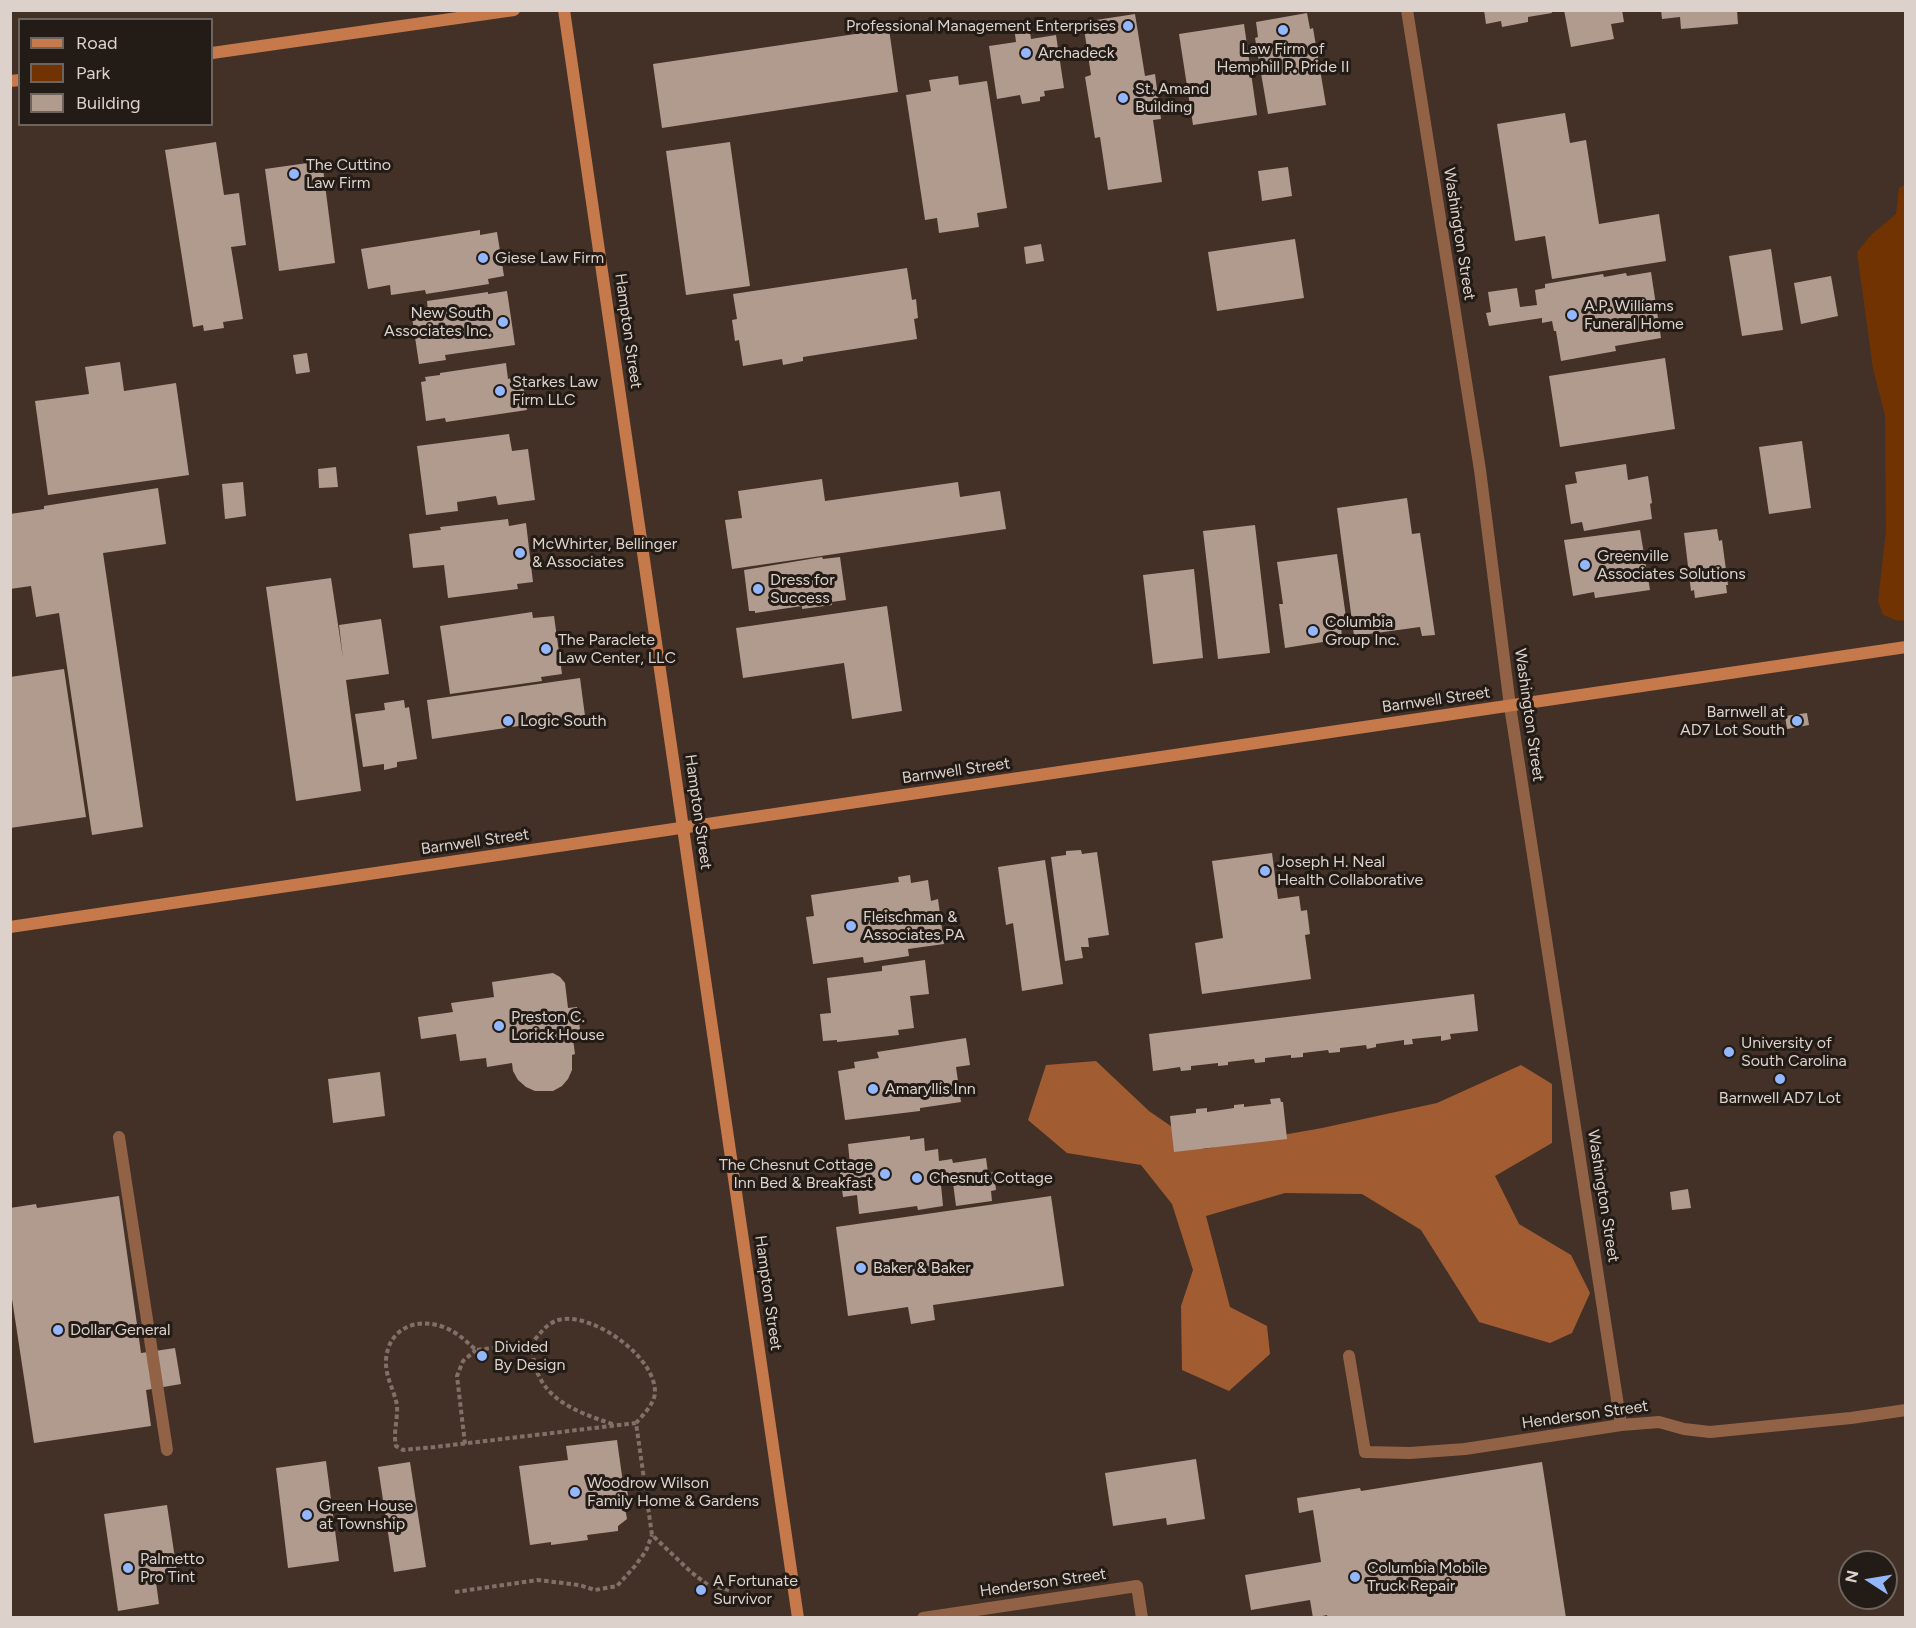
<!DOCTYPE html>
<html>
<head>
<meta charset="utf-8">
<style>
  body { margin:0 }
  #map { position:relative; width:1916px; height:1628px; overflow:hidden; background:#433127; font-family:Figtree,sans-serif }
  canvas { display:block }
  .frame { position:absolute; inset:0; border:12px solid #ddd2cb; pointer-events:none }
  .legend { position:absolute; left:18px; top:18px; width:195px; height:108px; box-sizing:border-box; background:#231b16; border:2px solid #6d645e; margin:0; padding:8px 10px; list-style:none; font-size:18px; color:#ddd2cb }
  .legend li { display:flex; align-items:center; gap:12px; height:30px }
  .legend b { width:30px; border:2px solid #6d645e }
  .north { position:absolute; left:1838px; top:1550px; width:60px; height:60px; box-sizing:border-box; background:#231b16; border:2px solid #6d645e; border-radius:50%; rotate:282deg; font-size:16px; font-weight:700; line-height:24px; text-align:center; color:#ddd2cb }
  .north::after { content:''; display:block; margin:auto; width:21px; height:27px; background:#93b7fd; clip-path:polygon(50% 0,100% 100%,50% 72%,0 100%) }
</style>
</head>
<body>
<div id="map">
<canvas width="1916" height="1628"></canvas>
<div class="frame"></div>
<ul class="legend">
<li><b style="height:8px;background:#c6794b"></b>Road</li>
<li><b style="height:16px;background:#713302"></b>Park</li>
<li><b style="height:16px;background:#b19b8f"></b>Building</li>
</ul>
<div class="north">N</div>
</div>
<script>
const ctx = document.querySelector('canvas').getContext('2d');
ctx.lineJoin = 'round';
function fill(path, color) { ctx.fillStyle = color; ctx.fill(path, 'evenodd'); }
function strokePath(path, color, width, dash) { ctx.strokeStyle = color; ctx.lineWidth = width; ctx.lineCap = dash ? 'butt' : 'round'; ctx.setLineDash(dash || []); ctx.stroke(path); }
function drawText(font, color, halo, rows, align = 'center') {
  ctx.font = font + ' Figtree,sans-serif'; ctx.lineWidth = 6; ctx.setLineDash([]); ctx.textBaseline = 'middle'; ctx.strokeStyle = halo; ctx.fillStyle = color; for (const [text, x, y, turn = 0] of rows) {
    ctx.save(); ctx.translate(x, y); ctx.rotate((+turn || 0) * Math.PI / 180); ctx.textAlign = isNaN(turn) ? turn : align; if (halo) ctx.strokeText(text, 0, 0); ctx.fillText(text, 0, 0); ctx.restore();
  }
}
const green = new Path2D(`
  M1905,185L1906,620L1898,621L1883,615L1878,601L1886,531L1885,415L1873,369L1857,252L1871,235L1896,214L1899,188Z`);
const forest = new Path2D(`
  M1096,1061L1149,1111L1204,1149L1322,1128L1437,1103L1521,1065L1552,1084V1143L1495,1176L1519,1224L1571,1255L1590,1293L1572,1333L1550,1343L1479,1322L1421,1230L1362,1194L1285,1193L1206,1216L1230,1307L1267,1326L1270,1354L1229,1391L1182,1370L1181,1306L1193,1270L1172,1204L1141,1165L1067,1153L1028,1120L1046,1065Z`);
const building = new Path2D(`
  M1484,10H1551L1552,13L1528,17V22L1502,27L1501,21L1486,24Z
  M1564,10H1622L1624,22L1611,24L1614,39L1571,47Z
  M1661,10H1737L1738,24L1681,29L1680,17L1662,19Z
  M1307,13L1310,29L1313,28L1326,105L1268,114L1255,38L1258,37L1256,22Z
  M1135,14L1145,76L1155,74L1161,119L1153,120L1162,182L1108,190L1100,137L1095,138L1085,77L1091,75L1083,22Z
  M1244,24L1257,115L1193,125L1179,34Z
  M889,29L898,92L662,128L653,64Z
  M1030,32L1031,39L1056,35L1064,88L1044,91L1045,96L1040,97V101L1022,104L1020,95L997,99L989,46L1016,42L1015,34Z
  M958,76L959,85L987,81L1007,208L977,213L979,227L939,233L937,218L925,220L906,95L931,91L929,80Z
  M1565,113L1570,143L1586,140L1599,224L1659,214L1666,261L1552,279L1545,236L1515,241L1497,124Z
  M216,142L224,195L239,193L246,245L231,247L243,319L223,322L224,328L204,331L203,325L193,327L165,150Z
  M730,142L750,286L686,295L666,151Z
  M322,161L335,263L279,271L265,169Z
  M1288,167L1292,196L1262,201L1258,171Z
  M480,230V235L497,232L504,276L488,279L489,284L426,294L425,290L391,295L390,285L368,289L361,249Z
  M1295,239L1304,298L1217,311L1208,252Z
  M1041,244L1044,261L1026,264L1024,247Z
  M1771,249L1783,330L1742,336L1729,256Z
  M907,268L912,300L916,299L918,318L914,319L917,339L803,357V361L783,365L782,359L743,366L739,340L735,341L732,320L737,319L733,294Z
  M1651,272L1661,338L1615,346L1616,351L1561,361L1556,331H1554L1552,321L1542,323V318L1489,326L1486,313L1491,312L1488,292L1517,288L1520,307L1537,305L1535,290L1545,288V284L1603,274L1604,277L1626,273L1627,276Z
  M1831,276L1838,316L1801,324L1794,283Z
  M507,291L515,345L445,355L446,360L419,364L412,317L428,314L427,301L488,292V294Z
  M307,353L310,372L296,374L293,355Z
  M1665,358L1675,429L1560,447L1549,376Z
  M120,362L124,391L176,383L189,475L48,495L35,401L89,394L85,367Z
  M506,363L508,379L522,376L527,410L446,422L445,418L426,421L421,382L426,381L425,377L440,375V373Z
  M509,434L512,451L528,449L535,500L498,505L496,496L457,502L458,511L426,515L417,446Z
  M1802,441L1811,508L1769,514L1759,447Z
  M1626,464L1628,480L1648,476L1652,503L1650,504L1652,519L1584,531L1582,522L1571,524L1565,485L1577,483L1575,472Z
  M336,467L338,487L319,488L318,469Z
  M822,479L825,501L958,482L960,497L1000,491L1006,529L732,569L725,520L742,518L738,491Z
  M243,482L246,516L225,519L222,484Z
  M158,488L166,544L103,553L143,827L92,835L59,613L36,617L31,586L10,589V514L44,509V506Z
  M1407,498L1412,534L1420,533L1435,635L1422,636L1420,627L1354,636L1337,508Z
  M508,519L509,526L526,523L533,582L517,584L518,589L448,598L444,565L413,568L409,534L441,530L440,527Z
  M1255,525L1270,653L1218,659L1203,531Z
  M1717,529L1719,541L1722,540L1728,585H1726L1727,593L1695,598L1694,590L1691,591L1684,533Z
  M1640,530L1650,590L1595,598L1594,592L1573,596L1564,540Z
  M1337,554L1347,624L1341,625L1342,639L1285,648L1279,604H1283L1277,562Z
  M822,557L823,559L840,557L846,600L831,602L832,605L802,609V606L755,613V611H749L744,570Z
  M1194,569L1203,658L1153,664L1143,575Z
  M331,578L343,658L339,625L381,619L389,674L346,680L361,791L296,801L266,587Z
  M887,606L902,711L852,719L844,663L743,678L736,628Z
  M532,612L533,618L554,616L562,674L541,677L542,681L450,694L440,626Z
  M64,669L86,817L10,828V677Z
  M580,678L585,716L432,739L427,700Z
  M404,700L405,708L409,707L417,759L397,762V767L384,770V764L363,767L355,714L385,710L384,703Z
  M1807,713L1809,725L1787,729L1785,716Z
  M1081,850L1082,854L1097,852L1109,935L1088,938L1089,947H1081L1083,958L1065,961L1051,857L1066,855V851Z
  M1272,853L1278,899L1299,896L1301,911L1307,910L1310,934L1305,935L1311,979L1202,994L1195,943L1223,938L1212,861Z
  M1045,860L1063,984L1022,991L1013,923L1006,925L998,867Z
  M910,875L911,883L928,880L931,901L938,899L944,944L908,949L909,956L864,963L863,957L813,964L806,917L814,916L811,895L899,882L898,877Z
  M925,960L929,994L910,996L914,1028L898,1030L899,1035L837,1042V1040L823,1041L820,1014L831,1013L827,978L882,971V966Z
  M553,973L560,977L565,983L568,1008L577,1007L581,1037L573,1039L575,1054L572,1055V1070L568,1079L562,1086L553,1091H535L526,1087L518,1080L513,1071L512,1063L487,1067L486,1058L460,1061L456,1034L421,1039L418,1017L453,1012L451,1003L494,997L492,982Z
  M1474,994L1478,1031L1450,1034L1451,1039L1441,1041V1036L1412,1039L1413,1044L1404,1045V1040L1376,1044V1047L1367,1049L1366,1045L1340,1048V1052L1329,1053L1328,1050L1303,1053V1057L1291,1058V1055L1265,1058V1062L1255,1063L1254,1059L1228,1062V1065L1218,1066V1063L1191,1066V1070L1181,1071L1180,1067L1153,1071L1149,1034Z
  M966,1038L970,1065L956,1067L961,1102L920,1108V1111L845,1120L838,1071L855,1068L854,1062L879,1058L877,1052Z
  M380,1072L385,1116L333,1123L328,1079Z
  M1280,1098L1281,1102H1283L1287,1139L1174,1152L1170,1116L1196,1113V1109L1207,1108V1112L1234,1108V1105L1244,1104V1107L1271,1104L1270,1099Z
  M910,1136V1140L924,1138L925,1151L938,1149L939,1161L952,1159L953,1163L986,1158L988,1173L994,1172L996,1190L991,1191L992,1201L956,1206L953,1183L941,1185L943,1206L918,1210L917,1206L859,1214L857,1195L843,1197L839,1166L850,1165L848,1144Z
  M1688,1189L1691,1208L1672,1210L1670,1192Z
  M119,1196L141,1353L175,1348L181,1384L146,1390L151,1426L34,1443L12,1299H10V1208L36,1204L37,1208Z
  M1051,1196L1064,1286L933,1305L935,1320L911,1324L908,1307L848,1316L836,1227Z
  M617,1440L623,1483H626L629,1502L619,1503L625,1508L627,1519L618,1526V1531L587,1535L588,1540L551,1545V1542L530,1545L519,1466L568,1460L566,1446Z
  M1196,1459L1205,1519L1167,1525L1166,1518L1113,1526L1105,1473Z
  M326,1461L339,1561L288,1568L276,1468Z
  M410,1462L426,1567L394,1572L378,1467Z
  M1542,1462L1566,1618H1328L1327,1615L1313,1618L1310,1600L1251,1610L1245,1575L1321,1562L1313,1510L1299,1513L1297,1498L1360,1488L1361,1491Z
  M167,1505L177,1572L155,1575L159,1604L118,1611L104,1514Z`);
const path = new Path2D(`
  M532,1343C533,1397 571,1410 615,1425
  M636,1423C643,1415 655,1403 655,1392C655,1357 597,1316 564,1319C549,1320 541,1332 532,1343L476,1350C467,1342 458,1333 446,1328C418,1316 388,1328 386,1360C385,1376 394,1390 397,1405C398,1419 393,1432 396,1446L403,1450L435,1447L636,1423L652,1535L691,1572L708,1585L729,1590
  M465,1444L457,1376L463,1361L476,1350
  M455,1592L538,1580L579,1585L595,1590L617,1586L635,1566L646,1551L652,1535`);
const lane = new Path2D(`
  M119,1137L167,1450`);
const street = new Path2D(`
  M1407,10L1480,470L1510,706L1621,1425
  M1349,1356L1365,1452L1410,1453L1465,1449L1621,1425L1659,1422L1684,1429L1710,1432L1851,1418L1906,1410
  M923,1618L1137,1586L1142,1618`);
const secondary = new Path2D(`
  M564,10L798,1618
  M212,53L514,10
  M10,81L20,80
  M10,927L1906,647`);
const markers = [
  [1128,26,6,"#93b7fd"],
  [1283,30,6,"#93b7fd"],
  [1026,53,6,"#93b7fd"],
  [1123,98,6,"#93b7fd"],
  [294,174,6,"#93b7fd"],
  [483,258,6,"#93b7fd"],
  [1572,315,6,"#93b7fd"],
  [503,322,6,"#93b7fd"],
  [500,391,6,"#93b7fd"],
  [520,553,6,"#93b7fd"],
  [1585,565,6,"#93b7fd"],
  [758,589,6,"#93b7fd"],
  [1313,631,6,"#93b7fd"],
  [546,649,6,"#93b7fd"],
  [508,721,6,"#93b7fd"],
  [1797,721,6,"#93b7fd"],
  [1265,871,6,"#93b7fd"],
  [851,926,6,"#93b7fd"],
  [499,1026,6,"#93b7fd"],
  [1729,1052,6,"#93b7fd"],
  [1780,1079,6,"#93b7fd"],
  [873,1089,6,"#93b7fd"],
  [885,1174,6,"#93b7fd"],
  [917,1178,6,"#93b7fd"],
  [861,1268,6,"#93b7fd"],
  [58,1330,6,"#93b7fd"],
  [482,1356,6,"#93b7fd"],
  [575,1492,6,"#93b7fd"],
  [307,1515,6,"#93b7fd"],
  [128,1568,6,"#93b7fd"],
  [1355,1577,6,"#93b7fd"],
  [701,1590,6,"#93b7fd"]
];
const poiNames = [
  ["Professional Management Enterprises",1116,26,"right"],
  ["Law Firm of",1283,49,"center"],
  ["Hemphill P. Pride II",1283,67,"center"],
  ["Archadeck",1038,53],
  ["St. Amand",1135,89],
  ["Building",1135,107],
  ["The Cuttino",306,165],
  ["Law Firm",306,183],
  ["Giese Law Firm",495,258],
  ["A.P. Williams",1584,306],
  ["Funeral Home",1584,324],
  ["New South",491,313,"right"],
  ["Associates Inc.",491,331,"right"],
  ["Starkes Law",512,382],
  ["Firm LLC",512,400],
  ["McWhirter, Bellinger",532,544],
  ["& Associates",532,562],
  ["Greenville",1597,556],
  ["Associates Solutions",1597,574],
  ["Dress for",770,580],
  ["Success",770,598],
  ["Columbia",1325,622],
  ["Group Inc.",1325,640],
  ["The Paraclete",558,640],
  ["Law Center, LLC",558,658],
  ["Barnwell at",1785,712,"right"],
  ["AD7 Lot South",1785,730,"right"],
  ["Logic South",520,721],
  ["Joseph H. Neal",1277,862],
  ["Health Collaborative",1277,880],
  ["Fleischman &",863,917],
  ["Associates PA",863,935],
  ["Preston C.",511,1017],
  ["Lorick House",511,1035],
  ["University of",1741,1043],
  ["South Carolina",1741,1061],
  ["Amaryllis Inn",885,1089],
  ["Barnwell AD7 Lot",1780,1098,"center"],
  ["The Chesnut Cottage",873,1165,"right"],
  ["Inn Bed & Breakfast",873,1183,"right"],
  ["Chesnut Cottage",929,1178],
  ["Baker & Baker",873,1268],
  ["Dollar General",70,1330],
  ["Divided",494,1347],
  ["By Design",494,1365],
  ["Woodrow Wilson",587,1483],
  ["Family Home & Gardens",587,1501],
  ["Green House",319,1506],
  ["at Township",319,1524],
  ["Palmetto",140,1559],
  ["Pro Tint",140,1577],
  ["Columbia Mobile",1367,1568],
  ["Truck Repair",1367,1586],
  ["A Fortunate",713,1581],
  ["Survivor",713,1599]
];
const streetNames = [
  ["Washington Street",1459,234,81],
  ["Hampton Street",628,331,82],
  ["Barnwell Street",1436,700,-8],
  ["Washington Street",1529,715,82],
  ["Barnwell Street",956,771,-8],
  ["Hampton Street",698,812,82],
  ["Barnwell Street",475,842,-8],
  ["Washington Street",1603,1196,81],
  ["Hampton Street",768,1293,82],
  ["Henderson Street",1585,1415,-8],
  ["Henderson Street",1043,1583,-8]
];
fill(green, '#713302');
fill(forest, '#a25c32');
fill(building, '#b19b8f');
strokePath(path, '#807168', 4, [4.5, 3]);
strokePath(lane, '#926246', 12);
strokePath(street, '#926246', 12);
strokePath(secondary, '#c6794b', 12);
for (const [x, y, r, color] of markers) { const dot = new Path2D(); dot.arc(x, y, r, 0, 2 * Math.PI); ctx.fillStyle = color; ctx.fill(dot); strokePath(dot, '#231b16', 2); }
drawText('16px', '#ddd2cb', '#231b16', poiNames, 'left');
drawText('16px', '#ddd2cb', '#231b16', streetNames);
</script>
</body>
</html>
